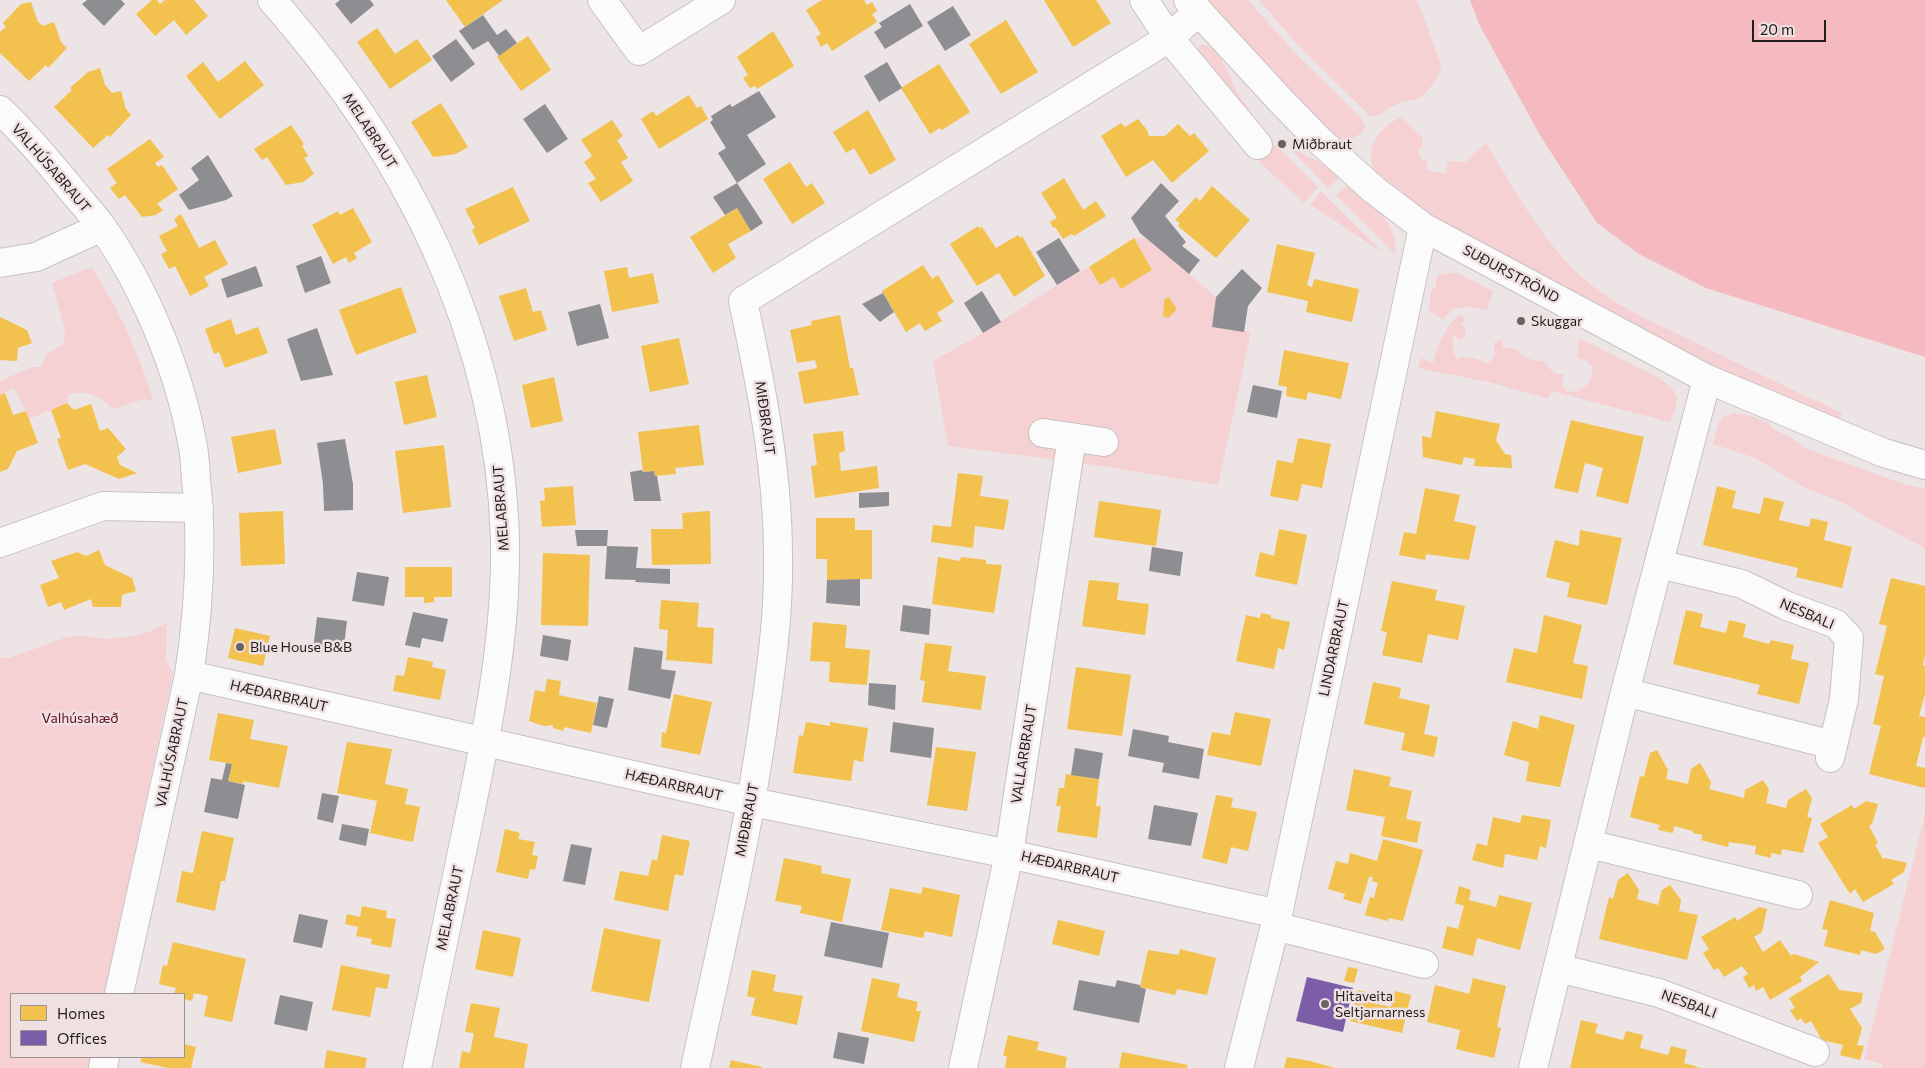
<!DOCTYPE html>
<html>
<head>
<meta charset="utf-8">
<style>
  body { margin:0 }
  #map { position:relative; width:1925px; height:1068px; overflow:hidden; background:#ece4e5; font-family:Commissioner,sans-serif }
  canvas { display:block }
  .legend { position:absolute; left:10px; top:993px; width:175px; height:65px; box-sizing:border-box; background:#efe1e2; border:1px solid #9d9393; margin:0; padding:6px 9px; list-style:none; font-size:15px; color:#221d1d }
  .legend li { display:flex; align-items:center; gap:10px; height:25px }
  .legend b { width:25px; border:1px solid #9d9393 }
  .scale { position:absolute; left:1752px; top:20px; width:74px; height:22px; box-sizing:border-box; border:2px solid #221d1d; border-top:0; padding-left:6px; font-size:15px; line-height:18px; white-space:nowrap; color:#221d1d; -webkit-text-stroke:4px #efe1e2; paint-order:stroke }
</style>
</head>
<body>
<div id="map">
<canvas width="1925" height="1068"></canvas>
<ul class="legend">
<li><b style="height:14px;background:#f2c14e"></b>Homes</li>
<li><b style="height:14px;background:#7b5ea7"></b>Offices</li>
</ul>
<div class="scale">20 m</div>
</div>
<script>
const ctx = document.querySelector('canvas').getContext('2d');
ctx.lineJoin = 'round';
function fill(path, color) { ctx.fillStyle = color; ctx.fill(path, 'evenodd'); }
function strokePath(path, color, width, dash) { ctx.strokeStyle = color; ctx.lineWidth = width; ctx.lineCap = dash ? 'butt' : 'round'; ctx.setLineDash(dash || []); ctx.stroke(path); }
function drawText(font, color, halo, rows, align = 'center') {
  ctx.font = font + ' Commissioner,sans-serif'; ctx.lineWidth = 5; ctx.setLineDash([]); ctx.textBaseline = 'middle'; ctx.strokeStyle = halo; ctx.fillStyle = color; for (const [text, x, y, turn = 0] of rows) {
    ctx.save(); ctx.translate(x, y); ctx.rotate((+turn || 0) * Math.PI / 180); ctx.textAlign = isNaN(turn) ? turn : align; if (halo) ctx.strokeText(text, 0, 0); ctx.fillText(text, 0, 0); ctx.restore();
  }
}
const green = new Path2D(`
  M1205,0H1248L1294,52L1360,117L1365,127C1360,137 1351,139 1341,141L1297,101Z
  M1259,0H1417L1441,64C1441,71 1438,75 1434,82C1417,108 1414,95 1391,107C1383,111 1380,117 1370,116L1296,43Z
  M1201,45C1222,43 1231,86 1241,99C1243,102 1247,105 1249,108L1245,112L1195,51Z
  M1401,117L1422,137L1423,145L1418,151L1421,159L1427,161V170L1446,174L1448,161L1465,162L1486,143C1516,191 1544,246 1589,283C1617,307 1655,322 1688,339C1739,364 1790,389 1842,413L1839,421L1714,369L1434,218L1373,169C1366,145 1380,127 1401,117Z
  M1276,145L1318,187L1304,203L1259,162Z
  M1289,147L1325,165L1340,178L1328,188Z
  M1348,185C1370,204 1399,221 1395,254L1336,195Z
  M1321,191L1380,250V251L1314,207L1310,206Z
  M1134,238H1146L1216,297L1212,327L1251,332L1218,485L1088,464L948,446L933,361L983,333L1057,285L1089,267L1114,277L1122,289L1152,270Z
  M92,268C121,312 138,353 154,402L144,399L113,409C98,396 88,389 68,395L67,403L29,419L16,390L12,388L0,395V381L33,367H41L46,354L63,345L65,330L52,283L84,270Z
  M1451,273H1457L1493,291L1487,310L1471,307L1454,308L1442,320L1434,313H1429L1431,292L1433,288H1436V279L1439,275Z
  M1462,315L1465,320L1461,325L1465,328L1466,334L1461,340L1456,338L1454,334C1451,345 1453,356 1461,363L1459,358C1470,355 1478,360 1488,363L1492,360L1496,352L1494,350V343L1502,339L1503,348L1516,349C1523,358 1532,361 1543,361L1555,374H1564L1562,387L1567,391L1577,392L1590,382L1593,369L1587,361L1577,358L1579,338L1659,378C1680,393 1681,398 1670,422L1551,391L1549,399L1489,382L1418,368L1421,358L1433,363C1436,348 1447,321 1462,315Z
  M1735,413L1754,417L1768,423L1775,430L1793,439L1807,449L1901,483L1925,489V548L1871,520L1842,502L1805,488L1755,458L1713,444L1717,428L1723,417Z
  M167,623L166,660L173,673L104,994H11V1057H91L88,1068H0V658H9L67,637L86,636L106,639L133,636L151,631Z
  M1925,814V1068H1882V1064L1864,1059Z`);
const water = new Path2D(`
  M1470,0H1925V357L1706,288L1639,254L1597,223L1541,137L1479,24Z`);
const homes = new Path2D(`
  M152,0H157L160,4L165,0H194L208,16L186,35L174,20L155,36L136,14Z
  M446,0H503L465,27Z
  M822,0H864L867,5L872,2L877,11L872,14L877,22L832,51L827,43L821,47L816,37L821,34L806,10Z
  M1044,0H1096L1111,23L1073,47Z
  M31,2L38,22L43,26L54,22L61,42L67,48L48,68L46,65L29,81L0,53V32L6,27L3,23L21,4Z
  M1006,20L1038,72L1001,94L969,44Z
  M377,28L395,54L417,39L432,60L390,89L357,42Z
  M773,31L794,66L757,89L755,86L750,88L743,78L748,75L737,57Z
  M528,36L551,70L521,91L497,57Z
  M245,61L264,85L220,119L186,76L203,62L218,82Z
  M939,64L970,112L942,130L940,128L930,134L901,88Z
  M100,68L105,85L112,93L121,91L126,109L131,115L110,137L108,135L93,148L54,107L72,90L70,88L88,72Z
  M689,95L697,108L701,106L708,119L659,149L641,119L653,111L656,116Z
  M441,103L468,147L456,154L433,157L411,122Z
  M868,110L896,160L870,175L854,148L846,153L833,132Z
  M1138,119L1147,130L1149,136H1165L1178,124L1190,136L1194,133L1209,151L1172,183L1153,160L1126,177L1101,136L1121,123L1125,127Z
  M612,120L623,136L617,140L628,158L621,162L633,181L601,202L588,183L596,179L584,162L592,156L581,140Z
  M291,125L304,144L302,146L308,156L304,158L314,174L303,182L286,185L267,157L262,160L254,149Z
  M150,139L164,157L155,163L158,167L162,165L178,189L157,204L163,210L156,215L142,217L125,195L119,199L110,188L117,183L107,169Z
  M790,162L806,187L812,183L825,203L792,224L763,179Z
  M1064,178L1083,210L1096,201L1106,216L1074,236L1072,234L1063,239L1055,227L1053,228L1050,222L1057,218L1041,193Z
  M1212,186L1250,220L1216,258L1178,226L1180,223L1175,220L1196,197L1200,201Z
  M513,187L530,221L479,245L472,230L475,228L465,209Z
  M353,208L372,242L354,253L357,258L349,263L346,257L333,264L312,225L338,211L340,215Z
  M737,208L751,231L728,244L736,258L713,273L690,237Z
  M181,214L199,248L215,240L228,264L204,277L209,286L190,296L175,266L169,269L161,254L167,251L159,236L178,226L174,219Z
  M978,226L979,228L982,227L996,248L1018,235L1020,238L1022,236L1045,276L1014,297L999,273L977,286L950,244Z
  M1134,238L1152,270L1121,289L1114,277L1100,285L1089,267Z
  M1277,244L1315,253L1307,285L1312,287L1314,279L1359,289L1352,322L1306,312L1308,301L1267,292Z
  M923,265L932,279L938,275L954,302L937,313L942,321L925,331L920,323L906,332L882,291Z
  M627,267L629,278L653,273L659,303L612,312L604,271Z
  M401,287L417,332L356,355L339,310Z
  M526,288L533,312L541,310L547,330L514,341L499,296Z
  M1169,297L1177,309L1168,318L1163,316L1164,300Z
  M840,315L850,368H853L859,395L804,404L798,372L817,368L815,360L797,363L790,330L812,325L811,321Z
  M0,317L27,330L32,343L18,348L17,361L0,360Z
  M231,319L236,335L258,327L268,353L225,368L219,352L214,354L205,329Z
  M679,338L689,384L650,392L641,346Z
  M1284,350L1349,363L1341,399L1308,392L1306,400L1286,396L1287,387L1278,385Z
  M427,375L437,417L404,425L395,382Z
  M554,377L563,421L531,428L522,385Z
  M5,393L13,415L26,411L38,443L17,451L8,469L0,472V395Z
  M67,403L74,410L91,404L100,431L108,428L126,449L117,457L120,465L137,473L119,479L85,464L68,470L57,439L61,438L51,410Z
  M1436,411L1500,424L1496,440L1505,454L1511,455L1512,468L1474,466L1475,459L1464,457L1462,465L1423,457L1422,436L1431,438Z
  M1571,420L1644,437L1628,504L1596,496L1603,468L1585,463L1578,493L1554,488Z
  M699,425L704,465L675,468L676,474L655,476L654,471L643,472L638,432Z
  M275,429L282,464L238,473L231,437Z
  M843,431L845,451L839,453L841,471L877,466L879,488L815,498L811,466L817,465L813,434Z
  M1298,438L1331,444L1322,488L1302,484L1298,501L1270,496L1277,460L1293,463Z
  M444,445L451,507L403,513L395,451Z
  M958,473L983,476L980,496L1009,500L1004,530L975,526L973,548L931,542L933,525L951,527Z
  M573,486L576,525L542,527L540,501L545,500L544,488Z
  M1717,486L1736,491L1732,508L1760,514L1764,497L1784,502L1779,520L1809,527L1811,518L1828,522L1824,540L1852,547L1842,588L1796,577L1798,568L1703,545Z
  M1425,488L1460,495L1454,521L1476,526L1469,560L1426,554L1425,560L1399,555L1404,532L1416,534Z
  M1099,501L1161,510L1156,546L1094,537Z
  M283,511L285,564L241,566L239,513Z
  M710,511L711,564L652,565L651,529H683L682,513Z
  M816,518H855V530H872V579L827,580V559H816Z
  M1279,529L1307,535L1297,585L1255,576L1260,552L1274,556Z
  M1580,530L1622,538L1607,605L1567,597L1570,583L1546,577L1555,540L1579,546Z
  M99,550L105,565L132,578L136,591L122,595L121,607H93L91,599L64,610L61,602L48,607L40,585L59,578L51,561L77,552L86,556Z
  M543,553L590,555L588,626L541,625Z
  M938,557L960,561L961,557L986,560V564L1002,565L994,613L932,604Z
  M405,567H452V597H434V602L424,603V597H405Z
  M1891,578L1925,586V656L1923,665L1925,666V694L1919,716L1925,717V737H1923L1916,766L1925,768V788L1869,774L1881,726L1873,724L1884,676L1875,674L1887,626L1879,624Z
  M1089,580L1119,583L1117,600L1149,604L1145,635L1082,626Z
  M1392,581L1437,590L1435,600L1465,606L1458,640L1428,634L1422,663L1382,655L1387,632L1381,631Z
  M661,600L699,603L697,627L714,628L712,664L666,660L668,630L659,629Z
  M1686,610L1703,614L1700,627L1726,633L1729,620L1746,624L1743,637L1769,644L1771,640L1794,645L1791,659L1809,663L1799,704L1757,694L1760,685L1673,664Z
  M1261,613L1271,615V618L1290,622L1284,650L1278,648L1274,669L1236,661L1246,615L1260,618Z
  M1544,615L1582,625L1573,663L1588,666L1582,699L1506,682L1514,648L1537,653Z
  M813,622L847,625L845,648L870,650L867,685L829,682L830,662L810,661Z
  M235,628L270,636L263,666L228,658Z
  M925,643L952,646L948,671L986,676L981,710L922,702L925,681L920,680Z
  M408,657L433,662L432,667L446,670L440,700L393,691L396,675L404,676Z
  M1076,667L1131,675L1122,736L1067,729Z
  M547,679L561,681L559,695L597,703L591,733L564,727L563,731L553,728V725L544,726L529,721L535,690L545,692Z
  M1373,682L1401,688L1399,698L1430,705L1424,734L1438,737L1434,757L1401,750L1405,733L1364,724Z
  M674,694L712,702L700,755L661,747L662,732L666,733Z
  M1235,712L1271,719L1261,766L1207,755L1212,732L1230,735Z
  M218,713L254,720L250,739L288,746L279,788L243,781V784L228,781L232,764L209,760Z
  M1540,715L1575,725L1560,787L1526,781L1529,762L1504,755L1513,721L1538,729Z
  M806,722L830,726V722L868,728L863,762L854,760L851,781L793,773L799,735L803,736Z
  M347,742L392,749L385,784L408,789L405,804L420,807L413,842L370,833L377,801L337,793Z
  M936,747L976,752L967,811L927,805Z
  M1657,750L1668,770L1666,779L1688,784L1691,769L1700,763L1711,782L1709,789L1744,798L1745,790L1763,780L1769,789L1766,803L1786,808L1788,800L1806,789L1812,798L1807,817L1812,818L1803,853L1782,849L1781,855L1771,853V858L1755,854L1756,846L1729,842L1728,847L1701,840L1703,835L1693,833V831L1674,826L1673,833L1658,830L1660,825L1630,817L1640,776L1644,777L1650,753Z
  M1354,769L1391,777L1389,786L1412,791L1406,819L1421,822L1417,843L1381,836L1385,817L1346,810Z
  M1066,774L1099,779L1096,806H1101L1097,838L1057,832L1061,806H1056L1059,788H1064Z
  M1216,795L1233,798L1231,807L1257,812L1248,851L1231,847L1227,864L1202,858Z
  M1866,801L1878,804L1872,824L1869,826L1878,843L1875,845L1883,859L1885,858L1907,863L1904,872L1891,880L1894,884L1863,902L1855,889L1850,894L1818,843L1828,837L1820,824L1852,805L1854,809Z
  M1522,815L1551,820L1546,848L1540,846L1537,860L1505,854L1503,868L1472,860L1477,843L1487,846L1493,817L1520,823Z
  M505,829L520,833L518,839L535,842L532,855L538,856L535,870L530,869L528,879L496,872Z
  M202,831L234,838L225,881H221L215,911L176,902L182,871L193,873Z
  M662,835L690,841L683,876L675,874L668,911L614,900L620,871L648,876L652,859L657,861Z
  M1383,839L1423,850L1403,921L1389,918L1388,921L1365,915L1370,897L1374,898L1378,883L1372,881L1373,877H1369L1361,904L1343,899L1345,894L1328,889L1336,861L1348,864L1350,853L1377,861Z
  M784,858L822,866L821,873L851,879L842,922L800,913L802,906L775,901Z
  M1628,873L1639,890L1637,899L1658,905L1662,890L1670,885L1681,900L1679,911L1698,915L1687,960L1599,939L1609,897L1613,899L1618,880Z
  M1459,886L1471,890L1469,900L1496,907L1499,895L1532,903L1520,950L1477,938L1473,956L1442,948L1447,926L1458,929L1464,906L1455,903Z
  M923,887L960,895L952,937L925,931L923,938L881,930L890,888L921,894Z
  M1830,900L1874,913L1870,931L1875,932L1885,949L1876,954L1861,950L1860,955L1824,946L1828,930L1822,929Z
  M362,906L387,911L386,918L396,919L391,948L371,944L372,939L356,936L358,927L345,924L347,914L360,917Z
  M1759,907L1767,909L1762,932L1754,937L1763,952L1780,940L1791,956L1794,954L1819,962L1800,977L1802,981L1770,1000L1763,987L1756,991L1754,985L1749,988L1743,977L1748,974L1742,966L1724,977L1718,968L1714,970L1703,953L1709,949L1701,937L1735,917L1737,921Z
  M1058,920L1105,931L1099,956L1052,944Z
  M604,928L661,940L649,1002L591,991Z
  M483,930L521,938L513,977L475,969Z
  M173,942L246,959L232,1022L204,1016L208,996L194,993L192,1001L184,999V994H174L176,988L159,984L163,965L167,966Z
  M1180,949L1216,958L1207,995L1177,989L1175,995L1140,987L1148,950L1179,955Z
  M341,965L390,975L387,989L376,987L370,1017L332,1010Z
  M1348,967L1358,969L1354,983L1344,981Z
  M752,970L776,975L773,991L803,996L797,1025L751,1015L755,998L747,996Z
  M1829,974L1839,990L1863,993L1861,1003L1850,1009L1862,1028L1857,1045L1864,1046L1860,1060L1840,1055L1843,1045L1822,1040L1811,1021L1805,1024L1801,1018L1797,1021L1790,1010L1795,1008L1789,998Z
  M872,978L900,984L897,997L918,1002L916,1011H921L914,1042L861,1031Z
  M1473,978L1506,986L1497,1027L1501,1028L1494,1058L1456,1049L1460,1030L1427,1022L1435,985L1469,994Z
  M1358,990L1375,994L1373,1003L1391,1007L1395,991L1411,995L1402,1033L1350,1021Z
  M471,1003L500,1008L494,1037L528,1044L524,1068H459L462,1051L470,1053L474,1033L465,1032Z
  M1581,1020L1598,1024L1595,1033L1623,1040L1626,1031L1643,1035L1640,1048L1668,1055L1671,1046L1687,1050L1684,1063L1701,1068H1570Z
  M1008,1035L1039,1042L1037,1050L1067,1057L1065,1068H1005L1007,1056H1003Z
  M184,1044L196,1047L191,1068H168L140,1062L142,1057H184Z
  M327,1050L367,1058L365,1068H324Z
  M1122,1052L1188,1065L1187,1068H1119Z
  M1287,1057L1310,1061L1335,1068H1284Z
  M731,1060L762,1067V1068H729Z`);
const offices = new Path2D(`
  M1307,977L1353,988L1343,1032L1296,1021Z`);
const industry = new Path2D(`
  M87,0H121L125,4L104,26L82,4Z
  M340,0H370L374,5L351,24L335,4Z
  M910,4L923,26L885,49L874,32L882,27L879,23Z
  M953,6L971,35L945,51L927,22Z
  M483,15L497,35L506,29L517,43L499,56L488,41L473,50L459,31Z
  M456,39L475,64L451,82L432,56Z
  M887,62L902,88L879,102L864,76Z
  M759,91L776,117L747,135L766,164L737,183L718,153L726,148L710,122L713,120L711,116L730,104L732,107Z
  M545,104L568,139L547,153L523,119Z
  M208,155L233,196L226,200L189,210L179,195L199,180L191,168Z
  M737,183L763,223L751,231L737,208L725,215L713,197Z
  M1161,183L1179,201L1165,216L1186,242L1182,246L1200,260L1189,274L1140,233L1131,218Z
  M1059,238L1080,271L1057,285L1036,252Z
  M321,256L331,283L305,293L296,266Z
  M256,266L263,286L227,298L221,279Z
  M1242,269L1262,288L1248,306L1244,332L1212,327L1216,297Z
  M982,291L1001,322L983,333L964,303Z
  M883,293L894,312L880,322L862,304Z
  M600,304L609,338L577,346L568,312Z
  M317,328L333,375L301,381L287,339Z
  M1253,385L1282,391L1277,418L1247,412Z
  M345,439L353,484V510L324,511L323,484L317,443Z
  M642,470L643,472L654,471L655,476H657L661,501H634L630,472Z
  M889,492V506L859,508V493Z
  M575,530H608L607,546H577Z
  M607,546L638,547L636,568L670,569V584L635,582L636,580L605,579Z
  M1152,547L1183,552L1180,576L1149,571Z
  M357,572L389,577L384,606L352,601Z
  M860,579V606L826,603L827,580Z
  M903,605L931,609L929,635L900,631Z
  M413,612L448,619L443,642L422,638L420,648L405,645Z
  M317,617L347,621L343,654L313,649Z
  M543,635L571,640L568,661L540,656Z
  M634,647L663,651L661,669L676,671L670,699L628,690Z
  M869,683L896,685L895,710L868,705Z
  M599,696L614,699L607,728L593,725Z
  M893,722L934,728L931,758L890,752Z
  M1133,729L1169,736L1168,742L1204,749L1199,779L1162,772L1164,763L1128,756Z
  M1075,748L1103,753L1099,779L1071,775Z
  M226,763L232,764L228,781L245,785L238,819L204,812L211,778L222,780Z
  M322,793L339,796L333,823L317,819Z
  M1154,805L1198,813L1191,846L1148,839Z
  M342,824L369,829L366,846L339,840Z
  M571,844L592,848L585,885L563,881Z
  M299,914L328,920L322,948L293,942Z
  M831,922L889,933L882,968L824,956Z
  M1079,980L1115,987L1117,980L1140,985V987L1146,989L1139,1023L1073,1010Z
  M280,995L313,1002L307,1031L274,1024Z
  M838,1032L869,1038L864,1064L833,1058Z`);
const minor = new Path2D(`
  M272,0C406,152 499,334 505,539C507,636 487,733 467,828C450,908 433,988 417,1068
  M602,0L639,51L721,0
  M1144,0L1169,38L1258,145
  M0,110C24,132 45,158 66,183C77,197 91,212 102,227C144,286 179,370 192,442C195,454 195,467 196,479C203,546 199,610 189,675L119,994
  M0,263L36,257L102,227
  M1043,433L1104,442
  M0,543L103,506L199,508
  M1659,564L1742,584L1787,606L1836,624L1849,638L1844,699L1830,758
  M189,675L752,802L1009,854L1278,914
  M1625,692L1833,745
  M1589,844L1798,895
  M1275,926L1424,964
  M1558,968L1659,993L1815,1052
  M103,1068L105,1057
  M695,1068C721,947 750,827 766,704C773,655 779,606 778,556C778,470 761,385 743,301L1169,38L1198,12
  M963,1068L1009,854L1072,437
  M1533,1068L1625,692L1707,379`);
const tertiary = new Path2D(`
  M1188,0L1282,102L1320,141L1373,189L1423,227L1707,379L1884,453L1925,465
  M1239,1068L1278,914L1423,227`);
const markers = [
  [1282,144,5,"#696363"],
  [1521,321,5,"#696363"],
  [240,647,5,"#696363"],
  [1325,1004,5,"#696363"]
];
const streetNames = [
  ["MELABRAUT",370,131,57],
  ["VALHÚSABRAUT",51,168,49],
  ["SUÐURSTRÖND",1511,274,28],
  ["MIÐBRAUT",765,418,82],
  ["MELABRAUT",501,508,-94],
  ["NESBALI",1807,614,23],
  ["LINDARBRAUT",1334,648,-78],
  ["HÆÐARBRAUT",279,696,13],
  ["VALHÚSABRAUT",172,753,-78],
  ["VALLARBRAUT",1024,754,-81],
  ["HÆÐARBRAUT",674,785,13],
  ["MIÐBRAUT",747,820,-79],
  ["HÆÐARBRAUT",1070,867,13],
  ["MELABRAUT",450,908,-78],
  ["NESBALI",1689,1004,20]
];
const poiNames = [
  ["Miðbraut",1292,144],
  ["Skuggar",1531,321],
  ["Blue House B&B",250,647],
  ["Hitaveita",1335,996],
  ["Seltjarnarness",1335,1012]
];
const parkNames = [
  ["Valhúsahæð",80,718]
];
fill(green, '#f6d1d4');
fill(water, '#f4bac0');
fill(homes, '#f2c14e');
fill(offices, '#7b5ea7');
fill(industry, '#8d8d92');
strokePath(minor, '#c8c1c2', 30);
strokePath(tertiary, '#c8c1c2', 30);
strokePath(minor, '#fcfbfb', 28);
strokePath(tertiary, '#fcfbfb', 28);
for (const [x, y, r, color] of markers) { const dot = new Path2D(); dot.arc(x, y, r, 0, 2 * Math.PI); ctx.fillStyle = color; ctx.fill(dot); strokePath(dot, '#efe1e2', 2); }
drawText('14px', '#221d1d', '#efe1e2', streetNames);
drawText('14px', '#221d1d', '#efe1e2', poiNames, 'left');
drawText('14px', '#661025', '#efe1e2', parkNames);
</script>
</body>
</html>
